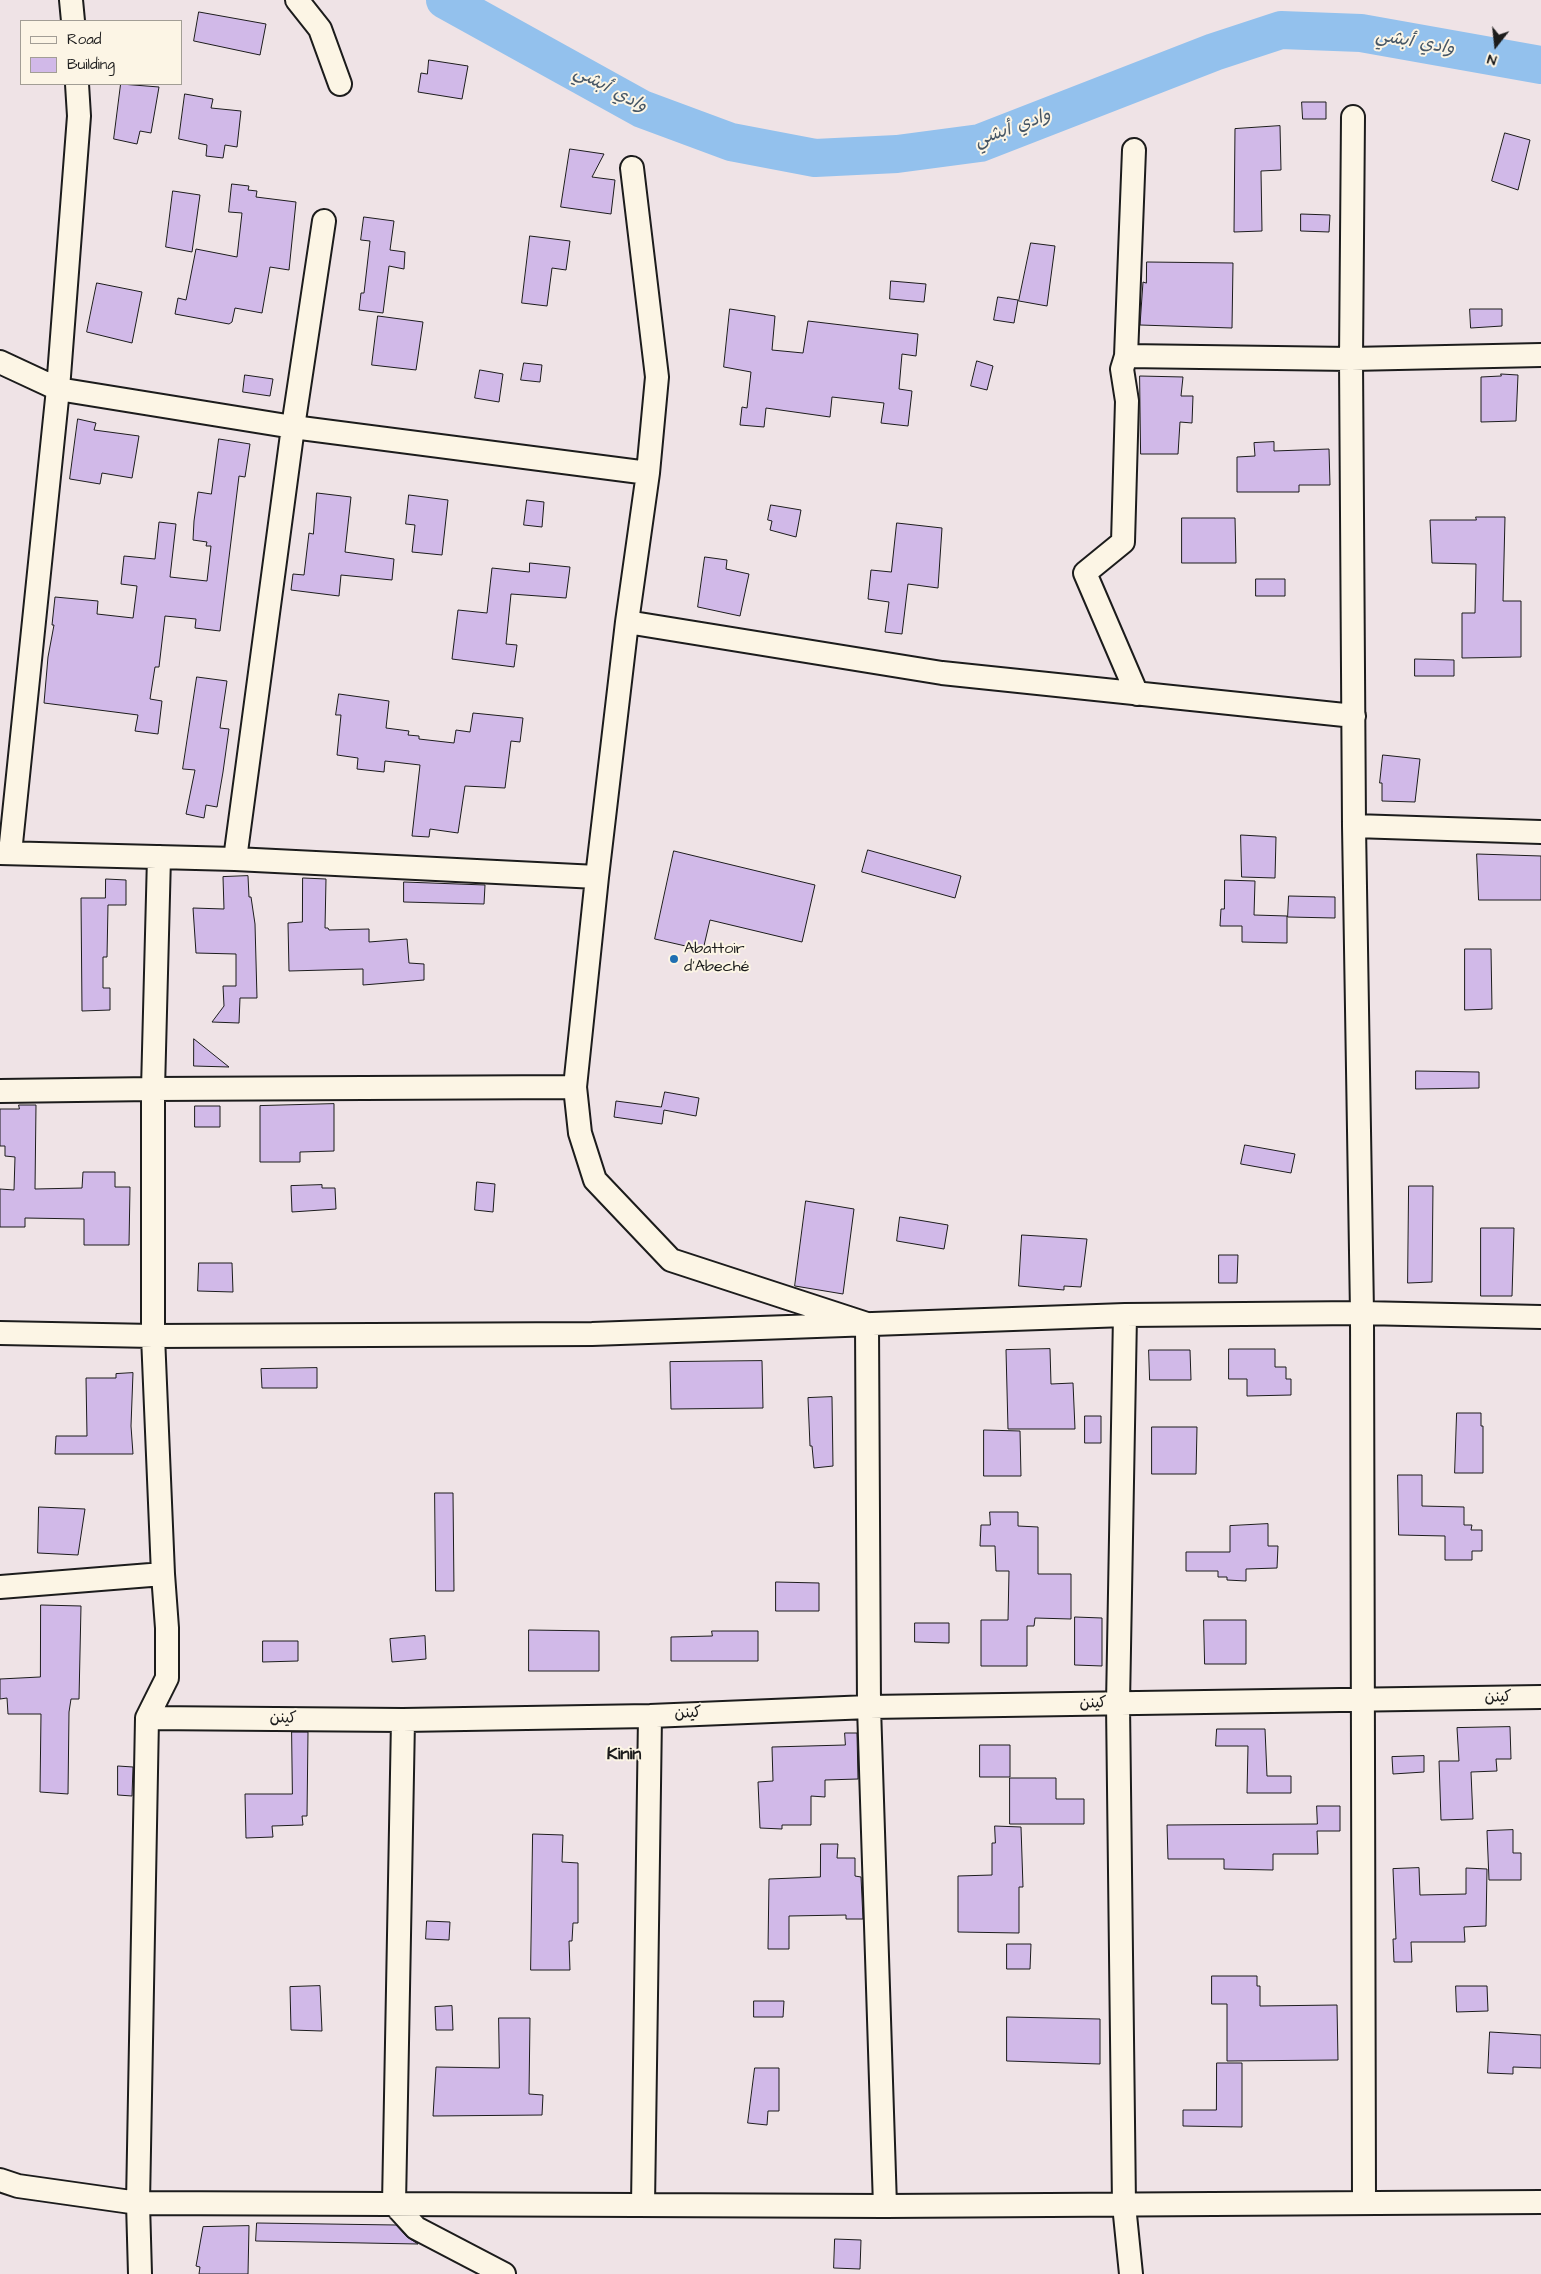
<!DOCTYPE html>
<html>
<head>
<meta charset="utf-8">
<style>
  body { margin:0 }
  #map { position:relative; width:1541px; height:2274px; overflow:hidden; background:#efe3e6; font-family:"Architects Daughter",sans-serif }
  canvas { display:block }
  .legend { position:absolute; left:20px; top:20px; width:162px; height:65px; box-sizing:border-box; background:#fcf5e5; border:1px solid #a29e95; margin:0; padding:6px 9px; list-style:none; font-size:15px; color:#1c1c1c }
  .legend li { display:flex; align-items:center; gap:10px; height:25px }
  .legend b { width:25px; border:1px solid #a29e95 }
  .north { position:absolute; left:1471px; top:20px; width:50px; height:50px; -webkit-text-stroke:4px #fcf5e5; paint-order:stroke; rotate:196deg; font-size:14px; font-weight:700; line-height:20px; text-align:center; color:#1c1c1c }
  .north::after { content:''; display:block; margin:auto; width:18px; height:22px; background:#1c1c1c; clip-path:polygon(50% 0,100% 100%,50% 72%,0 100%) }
</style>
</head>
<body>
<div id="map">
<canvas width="1541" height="2274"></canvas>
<ul class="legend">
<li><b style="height:6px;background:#fcf5e5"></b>Road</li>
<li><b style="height:14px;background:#d1b9e8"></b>Building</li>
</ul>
<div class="north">N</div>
</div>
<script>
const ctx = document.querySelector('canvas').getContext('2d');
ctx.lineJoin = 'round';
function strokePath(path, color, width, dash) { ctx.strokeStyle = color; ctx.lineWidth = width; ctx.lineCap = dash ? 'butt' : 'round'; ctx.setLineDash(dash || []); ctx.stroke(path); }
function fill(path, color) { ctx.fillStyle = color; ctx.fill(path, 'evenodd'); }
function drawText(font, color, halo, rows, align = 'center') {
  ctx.font = font + ' "Architects Daughter","Playpen Sans Arabic",sans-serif'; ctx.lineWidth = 4; ctx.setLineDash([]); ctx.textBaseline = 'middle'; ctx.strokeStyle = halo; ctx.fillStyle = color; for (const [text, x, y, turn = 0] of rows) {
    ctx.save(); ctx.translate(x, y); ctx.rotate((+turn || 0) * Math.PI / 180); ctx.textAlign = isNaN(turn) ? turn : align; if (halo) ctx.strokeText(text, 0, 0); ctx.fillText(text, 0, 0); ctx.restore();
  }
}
const river = new Path2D(`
  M445,0L642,109L731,142L815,158L897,154L980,143L1214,52L1281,30L1361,33L1541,65`);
const building = new Path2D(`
  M199,12L266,24L260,55L194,41Z
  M429,60L468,66L462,99L418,92L421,73L427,74Z
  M121,84L159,87L151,133L140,131L137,144L114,139Z
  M185,94L213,99L211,108L241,111L237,147L225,145L223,158L206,156L207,145L179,139Z
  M1302,102H1326V119H1303Z
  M1280,126L1281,170L1261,171L1262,231L1234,232L1235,129Z
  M1505,133L1530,140L1518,190L1492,181Z
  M570,149L604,154L592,177L615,180L611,214L561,207Z
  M232,184L249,186L248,190L257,191L256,197L296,202L289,270L270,267L262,313L235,308L232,322L229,324L175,314L178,298L186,300L196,249L237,257L242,213L229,212Z
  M173,191L200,195L192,252L166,247Z
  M1301,214L1330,215L1329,232L1301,231Z
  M364,217L394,221L390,250L405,252L404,269L389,266L383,313L359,310L361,293H364L370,241L361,240Z
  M530,236L570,241L566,270L552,268L547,306L522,303Z
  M1031,243L1055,246L1047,306L1019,301Z
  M1147,262L1233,263L1232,328L1140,325L1143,282L1146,283Z
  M891,281L926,284L924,302L890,299Z
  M97,283L142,292L132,343L87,332Z
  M998,297L1018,300L1014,323L994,320Z
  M730,309L775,316L772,350L803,353L808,321L918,334L916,356L902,354L899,389L912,391L908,426L881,423L884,403L832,397L830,417L766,408L764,427L740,425L742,407L747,408L751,372L724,367Z
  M1470,309H1502V326L1471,328Z
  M378,316L423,322L416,370L372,365Z
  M977,361L993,366L987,390L971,386Z
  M524,363L542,365L540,382L521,380Z
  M480,370L503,374L499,402L475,398Z
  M1501,374L1518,375L1516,421L1481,422V377L1501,376Z
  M245,375L273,379L270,396L243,392Z
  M1140,376L1183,377L1181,396H1193L1192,423L1180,422L1178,454H1141Z
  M78,419L96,423L94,430L139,436L132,478L102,473L100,484L70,479Z
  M219,439L250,444L245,477L239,476L220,631L195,628L196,619L165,616L159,667H155L150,699L162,701L158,734L135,731L138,715L44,703L48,657L54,625H52L55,597L98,601L97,614L133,618L137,586L121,584L124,556L155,559L159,522L176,524L170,577L207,581L211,546H206L207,542L193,540L194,521L198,492L211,494Z
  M1274,442V451L1329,449L1330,485H1299V492H1237V457L1255,456L1254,443Z
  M317,493L351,497L345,552L394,559L392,580L341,575L339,596L291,590L293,574L304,575L309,533L313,534Z
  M409,495L448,500L442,555L412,552L415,525L406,524Z
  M527,500L544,502L542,527L524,525Z
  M771,505L801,510L796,537L770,530L772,521L768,520Z
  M1476,517H1505L1503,601H1521V657L1462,658V613H1475L1476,564L1432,563L1430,520H1476Z
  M1182,518H1235L1236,563H1182Z
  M897,523L942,528L938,588L908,584L902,634L885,632L889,602L868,599L871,570L891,572Z
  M705,557L727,560L726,569L749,574L740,616L698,607Z
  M530,563L570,567L566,598L511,594L506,644L517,645L514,667L452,659L458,610L487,613L492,568L529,572Z
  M1256,579H1285V596H1256Z
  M1415,659L1454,660V676H1415Z
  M197,677L227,681L220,728L229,729L223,772L217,807L206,805L204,818L186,814L195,770L183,769Z
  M339,694L389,701L386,728L409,731L408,735L419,736V739L454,743L456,730L470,732L473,713L523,718L520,742L511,741L505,788L465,786L458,833L430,829L429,837L412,836L420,765L385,761L384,772L357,769L358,758L337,755L341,715H336Z
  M1383,755L1420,759L1415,802L1382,801V783H1380Z
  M1241,835L1276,837L1275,878L1242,877Z
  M868,850L961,876L955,898L862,872Z
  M674,851L815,885L802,942L710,920L703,950L655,939Z
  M1477,854L1541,856V900H1479Z
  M248,876L249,897H251L255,924L257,998H240L239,1023L212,1022L224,1006L223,986H236V954L196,953L193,908L224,909L223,877Z
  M303,878L326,879L325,928H328L329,930L369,929V942L407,939L409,963L424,964V980L363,985V969L289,971L288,923L302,922Z
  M106,879L126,880V905H108L107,957H103V988H110V1010L82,1011L81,898H105Z
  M1225,880L1255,881L1254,915L1287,916V943L1242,942V926H1220L1221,909H1224Z
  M404,882L485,885L484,904L404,902Z
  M1289,896L1335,897V918L1288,917Z
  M1465,949H1491L1492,1009L1465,1010Z
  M194,1039L229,1067L194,1066Z
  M1416,1071L1479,1072V1088L1416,1089Z
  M665,1092L699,1098L696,1116L664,1110L662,1124L614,1117L616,1101L661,1107Z
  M334,1104V1151L300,1152V1162H260V1106Z
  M19,1105H36L35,1189L82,1188L83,1172H115V1187H130L129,1245H84V1219L25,1218V1227H0V1189L14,1190L15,1157L5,1156V1146H0V1109H19Z
  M195,1106H220V1127H195Z
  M1245,1145L1295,1154L1291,1173L1241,1164Z
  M477,1182L495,1184L493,1212L475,1210Z
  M322,1185V1188H335L336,1209L292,1212L291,1186Z
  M1409,1186H1433L1432,1282L1408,1283Z
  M806,1201L854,1209L843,1294L795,1286Z
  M900,1217L948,1225L944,1249L897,1241Z
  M1481,1228H1514L1512,1296H1481Z
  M1022,1235L1087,1239L1081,1287L1064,1286V1290L1019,1286Z
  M1219,1255H1238L1237,1283H1219Z
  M199,1263H232L233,1292L198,1291Z
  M1050,1349L1051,1384L1073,1383L1075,1429H1008L1006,1350Z
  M1229,1349H1275V1367H1286V1379H1291V1395L1247,1396V1379H1229Z
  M1149,1350H1190L1191,1380H1150Z
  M762,1361L763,1408L671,1409L670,1362Z
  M317,1368V1388H262L261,1369Z
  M133,1373L131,1426L133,1454H55L56,1436H87L86,1378H116V1374Z
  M832,1397L833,1466L814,1468L812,1446H810L808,1398Z
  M1457,1413H1481V1426H1483V1473H1455Z
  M1085,1416H1101V1443H1085Z
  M1152,1427H1197L1196,1474H1152Z
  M984,1430L1020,1431L1021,1476H984Z
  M1398,1475H1422V1506L1464,1507V1525H1472L1471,1530H1482V1551H1472V1560H1445V1536L1399,1535Z
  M435,1493H453L454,1591H436Z
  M39,1507L85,1509L78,1555L38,1553Z
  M990,1512H1018V1526L1038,1527V1574H1071V1619L1035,1618L1034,1626H1027V1666H981V1620H1008L1009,1571H996L995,1546H980L981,1525H990Z
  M1268,1524V1546H1278L1277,1568L1246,1569V1581L1227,1580V1577H1218V1571H1186V1552H1230V1526Z
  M776,1582L819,1583V1611H776Z
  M41,1605L81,1606L79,1699H71L69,1712L68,1794L40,1792L41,1714H8L7,1698L0,1699V1679L40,1677Z
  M1075,1617L1102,1618V1666L1075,1665Z
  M1204,1620H1246V1664H1205Z
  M915,1623H949V1643L915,1642Z
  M529,1630L599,1631V1671H529Z
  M712,1631H758V1661H671V1637L712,1636Z
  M425,1636L426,1659L392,1662L390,1639Z
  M263,1641H298V1661L263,1662Z
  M1510,1727L1511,1759H1496L1497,1771L1471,1772L1473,1819L1441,1820L1439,1761H1459L1457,1728Z
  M1217,1729H1265L1267,1776H1291V1793H1247L1248,1746H1216Z
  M292,1732H308L307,1816H302L303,1825L272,1826L273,1837L246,1838L245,1794H292Z
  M845,1733H857L858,1779L825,1780V1797L811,1796V1825H782V1829L760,1828L758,1782L773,1781L772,1747L845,1745Z
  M980,1745H1010V1777H980Z
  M1424,1756V1772L1393,1774L1392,1757Z
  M118,1766L133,1767L132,1796L118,1795Z
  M1010,1778H1056V1799H1084V1824H1010Z
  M1317,1806H1340V1831H1317L1318,1854H1273V1870L1224,1869V1859H1168L1167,1825L1317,1824Z
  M995,1826L1021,1827L1023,1887H1019V1933L958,1932V1876L992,1875V1843H995Z
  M1513,1830V1853H1521V1880H1489L1487,1831Z
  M533,1834L563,1835L562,1862L578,1863V1923H573L572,1941H569L570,1970H531Z
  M821,1844H838L837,1858H855V1876L861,1877L863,1919H846V1915L789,1916V1949H768L769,1879L820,1877Z
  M1419,1868L1420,1895L1466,1894V1868L1487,1869L1486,1926L1464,1927L1465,1942H1411L1412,1962H1394L1393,1939H1396L1393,1869Z
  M427,1921L450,1922L449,1940L426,1939Z
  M1007,1944H1031L1030,1969H1007Z
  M1212,1976H1257V1986H1260V2006L1337,2005L1338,2060L1227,2061V2004H1212Z
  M320,1986L322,2031L291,2030L290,1987Z
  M1456,1986H1487L1488,2011L1457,2012Z
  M754,2001H784L783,2017H754Z
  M452,2006L453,2030H436L435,2007Z
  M1007,2017L1100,2019V2064L1007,2061Z
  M499,2018H530L529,2094L543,2095L542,2115L433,2116L436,2067L499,2068Z
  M1490,2032L1541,2035V2068L1513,2067V2074L1488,2073Z
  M1217,2063H1242V2127L1183,2126V2110H1216Z
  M755,2068H779V2111H768L767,2125L748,2123Z
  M257,2223L396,2225L407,2237L418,2244L256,2241Z
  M249,2226L248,2274H199L200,2267L196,2266L203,2227Z
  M835,2239L861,2240L860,2269L834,2268Z`);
const street = new Path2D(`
  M71,0L73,21
  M297,0L320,29L340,84
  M1353,117L1351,359L1354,826L1362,1313L1364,2203
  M632,168L657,377L648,473L627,622L597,877L575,1087L580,1133L595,1180L671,1260L867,1324L869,1707L885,2206
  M1126,356L1134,150
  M0,362L58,389L293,427L648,473
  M627,622L942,673L1354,716
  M1137,694L1085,573L1123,542L1127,401L1122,369L1126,356L1351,359L1541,355
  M1354,826L1541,832
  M0,853L235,859L597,877
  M10,853L58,389L79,116L77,84
  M159,857L153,1089L575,1087
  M235,859L293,427L324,221
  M0,1091L153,1089V1336L163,1574
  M1125,1315L1118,1704L1124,2205L1131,2274
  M0,1333L153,1336L592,1334L1125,1315L1362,1313L1541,1317
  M0,1587L163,1574L167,1628V1678L147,1718L138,2203L140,2274
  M147,1718L403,1720L650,1716L869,1707L1541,1697
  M403,1720L394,2204L416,2228L504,2274
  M0,2180L18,2186L138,2203L885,2206L1541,2202
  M643,2205L650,1716`);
const markers = [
  [674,959,5,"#1f6fb2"]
];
const poiNames = [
  ["Abattoir",684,950],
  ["d'Abeché",684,968]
];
const streetNames = [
  ["كينن",1498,1698,-1],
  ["كينن",1093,1704,-1],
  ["كينن",688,1714,-2],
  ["كينن",283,1719,1]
];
const waterNames = [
  ["وادي أبشي",1415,43,10],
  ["وادي أبشي",610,90,28],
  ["وادي أبشي",1013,129,-20]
];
const neighbourhoodNames = [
  ["Kinin",624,1755]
];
strokePath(river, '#93c1ed', 38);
fill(building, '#d1b9e8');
strokePath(building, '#1c1c1c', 1);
strokePath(street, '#1c1c1c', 26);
strokePath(street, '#fcf5e5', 22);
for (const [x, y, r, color] of markers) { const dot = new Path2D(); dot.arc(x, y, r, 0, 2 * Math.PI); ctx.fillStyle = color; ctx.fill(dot); strokePath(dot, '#fcf5e5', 2); }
drawText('16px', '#1c1c1c', '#fcf5e5', poiNames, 'left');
drawText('16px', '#1c1c1c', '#fcf5e5', streetNames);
drawText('italic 18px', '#465665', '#fcf5e5', waterNames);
drawText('bold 18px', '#1c1c1c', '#fcf5e5', neighbourhoodNames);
</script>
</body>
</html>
